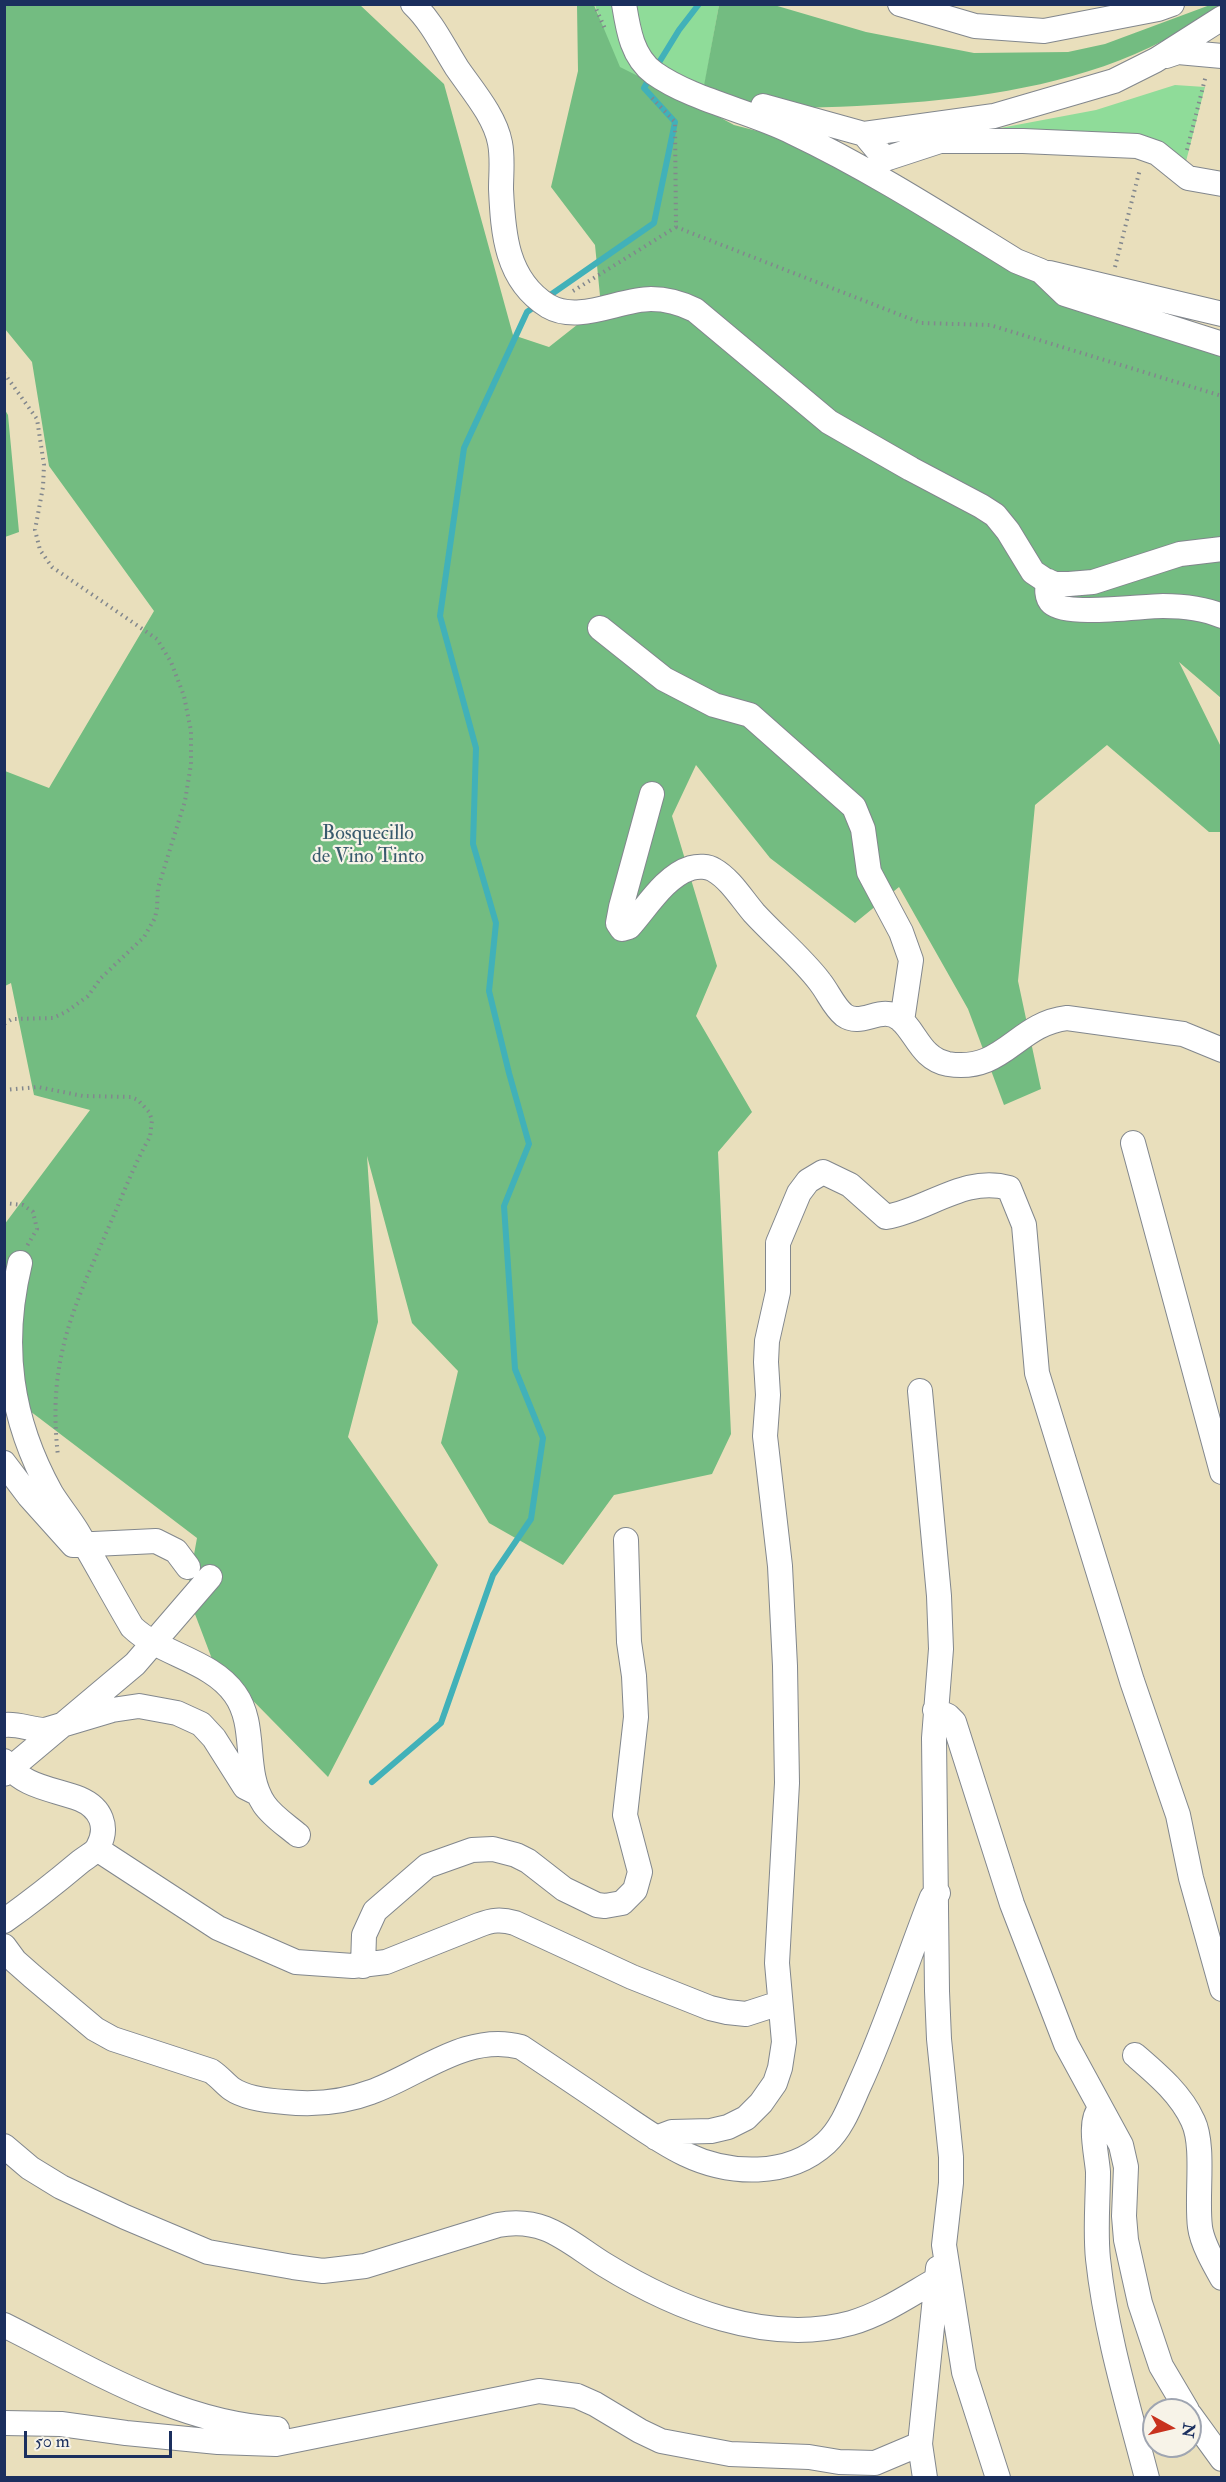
<!DOCTYPE html>
<html>
<head>
<meta charset="utf-8">
<style>
  body { margin:0 }
  #map { position:relative; width:1226px; height:2482px; overflow:hidden; background:#e9dfbc; font-family:"IM FELL Double Pica",serif }
  canvas { display:block }
  .frame { position:absolute; inset:0; border:6px solid #1b2f5e; pointer-events:none }
  .north { position:absolute; left:1142px; top:2398px; width:60px; height:60px; box-sizing:border-box; background:#f7f3e8; border:2px solid #9fa5b1; border-radius:50%; rotate:98deg; font-size:16px; font-weight:700; line-height:24px; text-align:center; color:#1b2f5e }
  .north::after { content:''; display:block; margin:auto; width:21px; height:27px; background:#c8321e; clip-path:polygon(50% 0,100% 100%,50% 72%,0 100%) }
  .scale { position:absolute; left:24px; top:2431px; width:148px; height:27px; box-sizing:border-box; border:3px solid #1b2f5e; border-top:0; padding-left:8px; font-size:18px; line-height:21px; white-space:nowrap; color:#1b2f5e; -webkit-text-stroke:4px #f7f3e8; paint-order:stroke }
</style>
</head>
<body>
<div id="map">
<canvas width="1226" height="2482"></canvas>
<div class="frame"></div>
<div class="north">N</div>
<div class="scale">50 m</div>
</div>
<script>
const ctx = document.querySelector('canvas').getContext('2d');
ctx.lineJoin = 'round';
function fill(path, color) { ctx.fillStyle = color; ctx.fill(path, 'evenodd'); }
function strokePath(path, color, width, dash) { ctx.strokeStyle = color; ctx.lineWidth = width; ctx.lineCap = dash ? 'butt' : 'round'; ctx.setLineDash(dash || []); ctx.stroke(path); }
function drawText(font, color, halo, rows, align = 'center') {
  ctx.font = font + ' "IM FELL Double Pica",serif'; ctx.lineWidth = 4.5; ctx.setLineDash([]); ctx.textBaseline = 'middle'; ctx.strokeStyle = halo; ctx.fillStyle = color; for (const [text, x, y, turn = 0] of rows) {
    ctx.save(); ctx.translate(x, y); ctx.rotate((+turn || 0) * Math.PI / 180); ctx.textAlign = isNaN(turn) ? turn : align; if (halo) ctx.strokeText(text, 0, 0); ctx.fillText(text, 0, 0); ctx.restore();
  }
}
const green = new Path2D(`
  M595,5H719L700,111L611,67L603,29Z
  M1175,85L1205,87L1182,177L1144,155L979,132L1096,110Z`);
const forest = new Path2D(`
  M5,5H360L444,84L513,335L549,347L601,306L595,245L551,187L578,71L577,5H594L620,67L700,107L719,5H774L866,32L974,53L1068,52L1105,44L1210,5H1221C1076,113 880,104 708,111L734,125L815,146L1006,268L1222,343L1221,698L1179,662L1221,747V832H1209L1107,745L1035,805L1018,981L1041,1089L1004,1105L968,1009L899,887L855,923L770,858L696,765L672,816L717,966L696,1016L752,1112L718,1152L731,1434L712,1474L614,1495L563,1565L489,1523L441,1443L458,1371L412,1323L367,1156L378,1322L348,1437L438,1565L328,1777L212,1659L187,1593L197,1538L5,1392V1358L24,1314L5,1284L4,1225L90,1110L34,1095L11,983L5,986V771L49,788L154,611L49,466L32,362L5,329Z
  M5,410L8,415L19,532L5,537Z`);
const stream = new Path2D(`
  M655,69L679,30L699,4
  M546,298L654,223L675,122L644,88L650,77
  M372,1782L441,1723L493,1575L531,1519L543,1438L515,1369L504,1206L529,1144L509,1073L489,991L496,923L473,844L476,748L440,616L464,448L527,312L538,304`);
const path = new Path2D(`
  M594,4L606,31
  M1187,150L1206,75
  M676,227L921,323L990,325L1222,396
  M1115,267L1140,169
  M573,291L676,227L675,122L652,98
  M4,373L37,419L44,465L43,487L35,530L40,550L52,567L157,639L171,662L184,696L191,731V764L185,801L158,888L157,908L155,918L144,937L101,978L88,996L66,1012L53,1018L12,1019L4,1024
  M4,783V812
  M4,1090L38,1087L83,1096L131,1097L138,1100L149,1112L152,1120L150,1137C134,1164 123,1195 110,1224C73,1309 47,1360 58,1456
  M4,1203L23,1205L33,1212L37,1229L27,1246`);
const minor = new Path2D(`
  M413,4C432,22 443,46 457,68C472,90 495,116 500,143C503,158 501,174 501,189C503,233 506,280 548,306C579,324 619,299 651,299C667,299 681,303 695,310L829,422L911,469L981,506L995,515L1008,531L1033,572L1045,580L1055,584H1069L1093,582L1180,554L1222,549
  M624,4C628,29 632,57 654,73C692,100 750,111 792,132C870,169 943,216 1016,261L1041,271L1065,294L1222,344
  M900,4L975,26L1044,31L1158,9L1172,4
  M1166,56L1178,52L1222,56
  M763,106L864,134L994,116L1114,81L1156,60L1222,18
  M864,134L885,159L940,141H1023L1137,146L1157,153L1188,178L1222,184
  M1049,273L1222,314
  M1048,581C1047,588 1046,598 1052,603C1068,617 1141,606 1163,606C1183,606 1203,608 1222,616
  M600,628L664,679L714,705L750,715L854,807L863,829L869,872L901,932L911,960L902,1021
  M652,794L621,907L618,923L622,929L629,927C647,907 665,876 691,868C698,866 708,866 714,870C730,879 742,899 754,913C775,936 801,957 820,982C828,992 834,1007 844,1015C862,1028 881,1004 900,1019C916,1032 921,1059 948,1064C1004,1073 1016,1024 1067,1018L1183,1034L1222,1050
  M1133,1143L1222,1472
  M20,1263C0,1345 10,1419 51,1493C59,1506 69,1518 77,1531C96,1563 113,1595 132,1627C161,1655 211,1660 235,1694C258,1726 242,1771 264,1804C272,1816 286,1825 298,1835
  M920,1391L939,1596L941,1649L934,1738L937,1991L939,2039L951,2157V2183L944,2245L964,2372L998,2478
  M4,1463L29,1496L73,1545L156,1541L176,1551L188,1567
  M935,1710L948,1716L954,1722L1012,1904L1066,2044L1121,2145L1126,2167L1124,2216L1126,2240L1140,2303L1161,2366L1187,2410
  M4,1725C18,1723 31,1730 45,1730L112,1710L139,1706L177,1713L201,1724L214,1738L245,1787L255,1792
  M4,1761C24,1788 51,1788 80,1799C101,1808 109,1827 98,1847C95,1853 86,1857 80,1862C55,1883 31,1902 4,1921
  M4,1774L135,1664L210,1577
  M97,1849L218,1928L296,1962L353,1966L386,1962L479,1925C492,1920 501,1919 515,1923L632,1977L710,2008L727,2012L746,2014L780,2003
  M4,1946L15,1961L32,1976L95,2029L113,2039L211,2071C220,2077 225,2084 232,2089C245,2098 270,2101 285,2102C315,2105 342,2103 371,2092C419,2075 467,2032 521,2047C554,2069 587,2091 619,2113C641,2128 662,2143 685,2154C729,2175 788,2178 826,2143C842,2128 850,2106 858,2088C887,2026 907,1960 932,1897L938,1893
  M363,1966L364,1935L375,1911L427,1866L472,1850L493,1849L516,1855L528,1861L564,1889L597,1905L605,1906L622,1903L635,1890L640,1872L625,1815L636,1717L634,1676L629,1642L626,1540
  M1135,2055C1157,2074 1181,2094 1193,2121C1205,2146 1196,2197 1200,2227C1202,2243 1214,2264 1222,2278
  M1100,2109C1088,2121 1097,2156 1098,2172C1098,2201 1095,2230 1098,2259C1106,2334 1128,2405 1147,2478
  M656,2138L672,2132L711,2131L728,2127L746,2118L761,2103L775,2083L780,2068L784,2042L777,1963L787,1783L785,1666L780,1566L765,1436L768,1395L766,1362L767,1341L778,1292V1243L799,1193L808,1181L823,1172L850,1185L886,1217C928,1210 965,1175 1009,1188L1024,1225L1037,1373L1132,1681L1178,1815L1191,1878L1222,1989
  M4,2146L30,2168L61,2187L125,2217L208,2252L293,2267L323,2271L365,2266L498,2225C545,2216 568,2242 605,2265C675,2308 767,2346 851,2323C882,2314 908,2296 936,2280
  M4,2325C92,2369 177,2423 277,2429
  M1190,2415L1222,2459
  M4,2423L61,2424L126,2433L218,2442L276,2444L539,2391L577,2396L595,2404L640,2431L661,2441L730,2454L809,2457L839,2462L875,2463L920,2444
  M925,2478L920,2444L938,2268`);
const parkNames = [
  ["Bosquecillo",368,835],
  ["de Vino Tinto",368,858]
];
fill(green, '#8fdc99');
fill(forest, '#73bc81');
strokePath(stream, '#41b1b9', 6);
strokePath(minor, '#82878d', 26);
strokePath(path, '#82878d', 4, [1.5, 4.5]);
strokePath(minor, '#fff', 24);
drawText('20px', '#385a6d', '#f7f3e8', parkNames);
</script>
</body>
</html>
